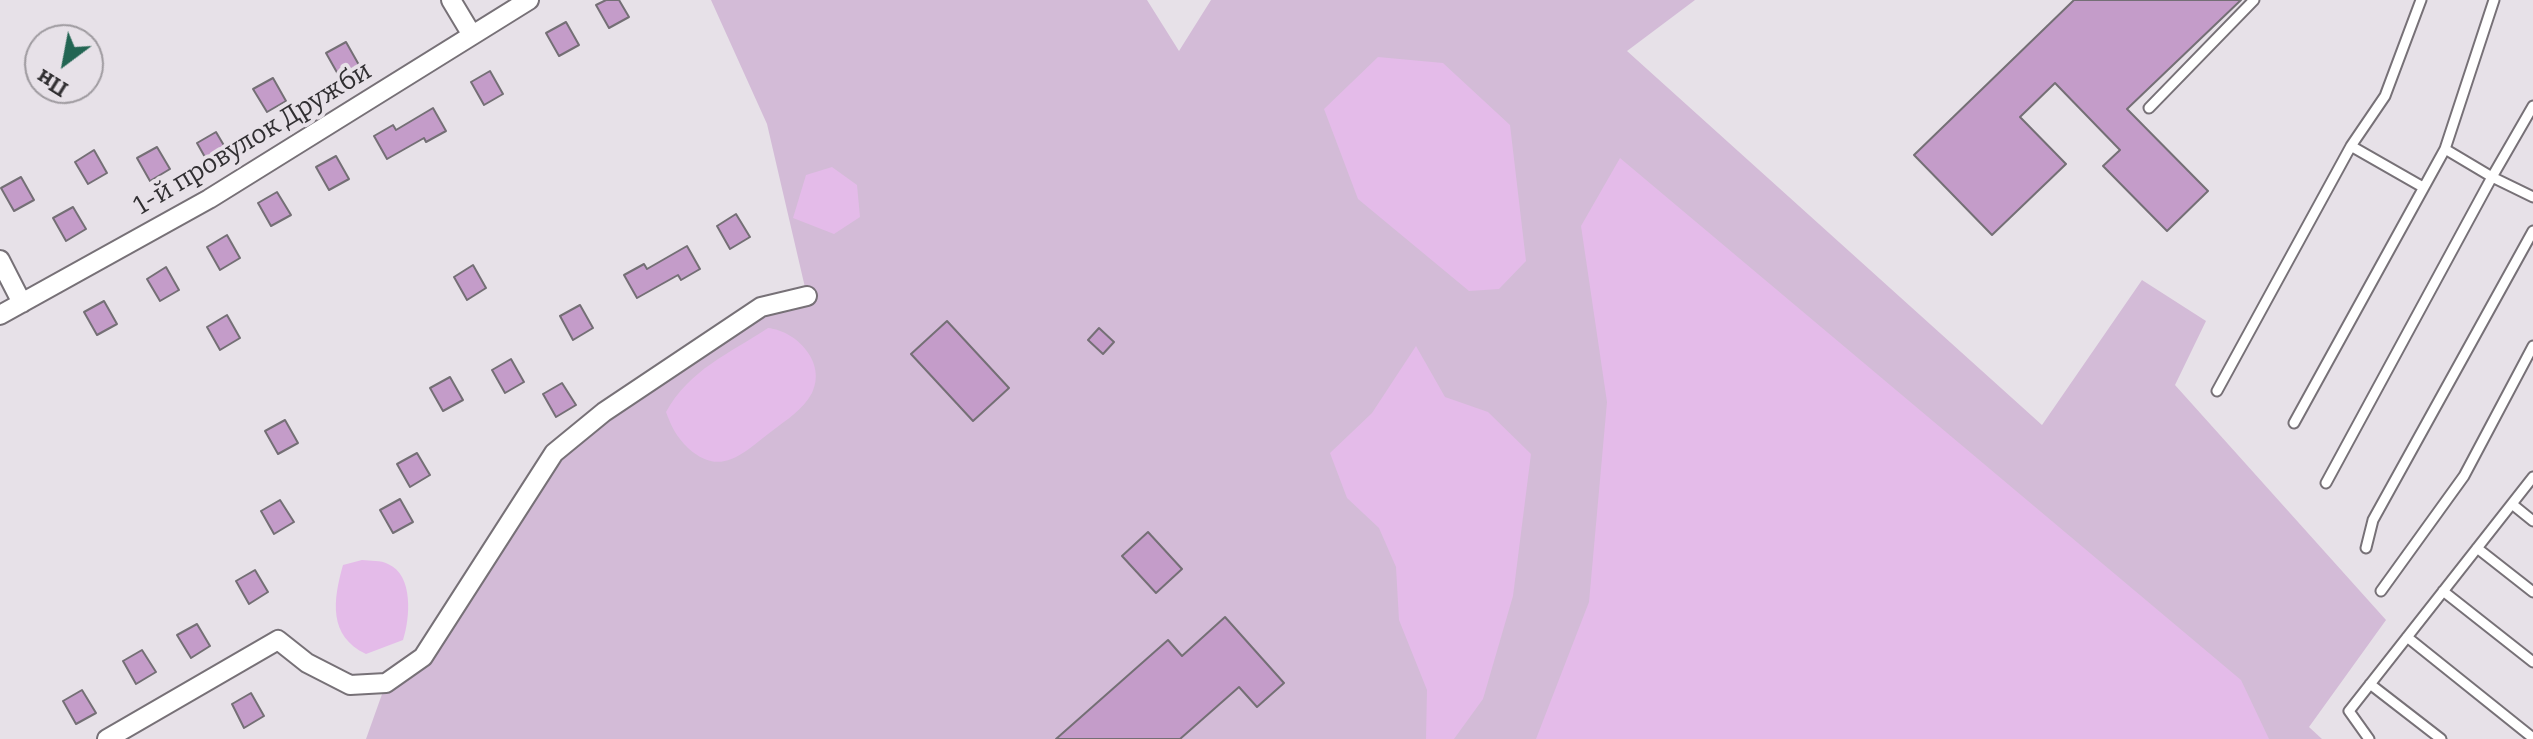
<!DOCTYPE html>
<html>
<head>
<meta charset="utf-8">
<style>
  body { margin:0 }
  #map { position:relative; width:2533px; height:739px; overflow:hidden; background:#e7e1e8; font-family:Bitter,serif }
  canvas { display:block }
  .north { position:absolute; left:24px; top:24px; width:80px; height:80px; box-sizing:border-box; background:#e7e1e8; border:2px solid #9e9a9f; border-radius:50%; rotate:212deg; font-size:22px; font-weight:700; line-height:32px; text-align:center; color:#312f32 }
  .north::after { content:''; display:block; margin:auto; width:28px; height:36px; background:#236553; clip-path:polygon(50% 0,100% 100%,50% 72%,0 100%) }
</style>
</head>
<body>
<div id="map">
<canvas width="2533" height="739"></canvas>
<div class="north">Пн</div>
</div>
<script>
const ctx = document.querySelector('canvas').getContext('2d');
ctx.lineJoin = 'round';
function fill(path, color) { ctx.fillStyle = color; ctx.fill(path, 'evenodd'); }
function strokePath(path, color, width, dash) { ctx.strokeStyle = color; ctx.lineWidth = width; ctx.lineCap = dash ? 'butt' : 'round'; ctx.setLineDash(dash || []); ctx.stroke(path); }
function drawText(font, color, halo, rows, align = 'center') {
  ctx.font = font + ' Bitter,serif'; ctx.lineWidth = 8; ctx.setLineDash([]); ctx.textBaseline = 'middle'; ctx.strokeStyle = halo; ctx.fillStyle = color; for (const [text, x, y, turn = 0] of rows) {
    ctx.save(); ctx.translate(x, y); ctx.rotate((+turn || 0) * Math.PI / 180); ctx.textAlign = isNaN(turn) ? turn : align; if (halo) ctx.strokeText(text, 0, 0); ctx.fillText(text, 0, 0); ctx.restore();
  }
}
const green = new Path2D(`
  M711,0H1147L1179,51L1211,0H1695L1627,51L2042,425L2142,280L2206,321L2175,385L2386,620L2309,727L2322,739H366L386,683L423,657L554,453L761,307L807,296L767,124Z`);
const water = new Path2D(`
  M1378,57L1443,63L1510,125L1526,261L1499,289L1469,291L1358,199L1324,109Z
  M1620,158L2241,680L2269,739H1536L1589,602L1607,402L1581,226Z
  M832,167L857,185L860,217L834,234L793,218L806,175Z
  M768,328C797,331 827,363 812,393C803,410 786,420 772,431C743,453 721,478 688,448C676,436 672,428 666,412C690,369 729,354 768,328Z
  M1416,346L1445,397L1488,412L1531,454L1513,596L1483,699L1454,739H1426L1427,690L1399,620L1396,567L1379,528L1347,498L1330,453L1372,413Z
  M362,560C370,561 381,560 388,564C414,575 410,619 403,640L366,654C328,636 333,600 343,565Z`);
const building = new Path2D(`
  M606,0H619L629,17L609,28L596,5Z
  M2074,0H2241L2127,109L2208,191L2167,231L2103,166L2120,150L2055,83L2020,117L2066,164L1992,235L1914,155Z
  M566,22L579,45L559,56L546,33Z
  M346,42L359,65L339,76L326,53Z
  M490,71L503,94L484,105L471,82Z
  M273,78L286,101L267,112L253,89Z
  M433,108L446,131L426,142L424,138L387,159L374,136L393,125L396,130Z
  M216,132L229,154L210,166L197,143Z
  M157,147L170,169L150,181L137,158Z
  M94,150L107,173L88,184L75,162Z
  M336,156L349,179L329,190L316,167Z
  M21,177L34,200L14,211L1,188Z
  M277,192L291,215L271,226L258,203Z
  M73,207L86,229L66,241L53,218Z
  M736,214L750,237L730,249L717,226Z
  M227,235L240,258L220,270L207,247Z
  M687,246L700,269L681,280L678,275L637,298L624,275L644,264L647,269Z
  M473,265L486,288L467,300L454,277Z
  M166,267L179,290L160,301L147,279Z
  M104,301L117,324L97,335L84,312Z
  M580,305L593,328L573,340L560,316Z
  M227,315L240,338L220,350L207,327Z
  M947,321L1009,388L973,421L911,354Z
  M1099,328L1114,342L1103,354L1088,340Z
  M511,359L524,382L505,393L492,370Z
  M450,377L463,400L443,411L430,388Z
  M562,383L576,405L556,417L543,394Z
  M285,420L298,443L278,454L265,431Z
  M417,453L430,475L410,487L397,464Z
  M400,499L413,522L393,533L380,510Z
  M280,500L294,522L274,534L261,511Z
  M1148,532L1182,569L1156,593L1122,556Z
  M255,570L268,592L249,604L236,581Z
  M1225,617L1284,683L1257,707L1239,687L1180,739H1056L1168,640L1182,656Z
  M197,624L210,646L191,658L177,635Z
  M142,650L156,672L136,684L123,661Z
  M82,690L96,713L76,724L63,701Z
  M251,693L264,716L244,728L232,704Z`);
const lane = new Path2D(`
  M2149,108L2254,0
  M2351,146L2385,96L2421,0
  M2445,149L2494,0
  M2217,391L2351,146L2421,186
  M2294,423L2445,149L2492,177L2533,106
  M2326,483L2492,177L2533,197
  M2512,504L2533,521
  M2366,548L2373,520L2533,231
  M2477,548L2533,592
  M2381,591L2464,476L2533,346
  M2443,591L2533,662
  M2407,637L2533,738
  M2370,684L2441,739
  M2369,739L2349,711L2533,477`);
const street = new Path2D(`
  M451,0L472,35
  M0,260L22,303
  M0,315L209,199L529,0
  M107,739L278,640L307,663L350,685L386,683L423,657L554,453L604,412L761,307L807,296`);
const streetNames = [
  ["1-й провулок Дружби",253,139,-31]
];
fill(green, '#d3bbd7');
fill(water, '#e4bbe9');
fill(building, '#c49cc9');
strokePath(building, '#746f75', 2);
strokePath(lane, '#777177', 13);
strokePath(street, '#777177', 22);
strokePath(lane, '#fff', 9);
strokePath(street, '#fff', 18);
drawText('26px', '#312f32', '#e7e1e8', streetNames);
</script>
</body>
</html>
